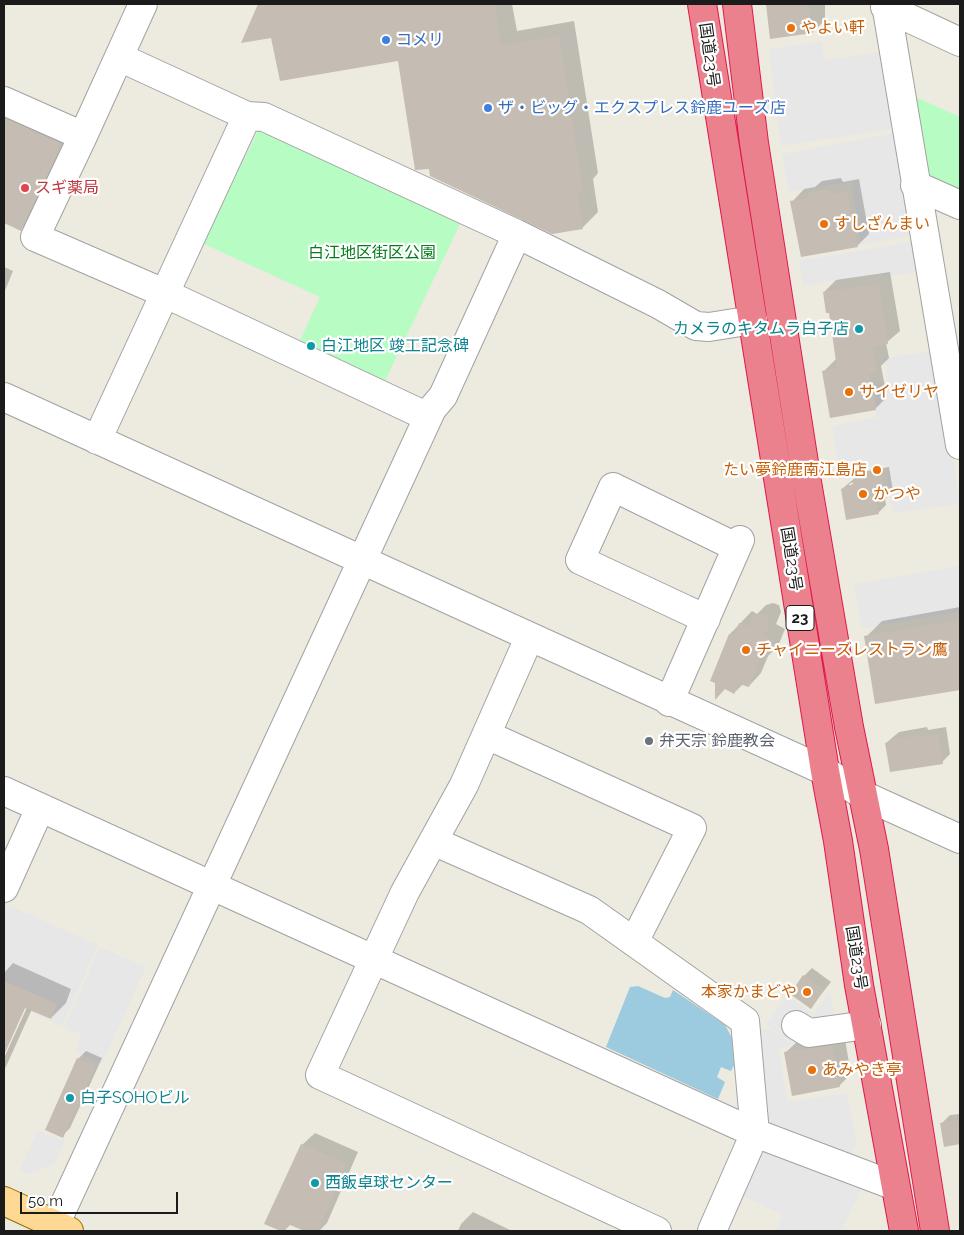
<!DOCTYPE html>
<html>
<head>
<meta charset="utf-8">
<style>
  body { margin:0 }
  #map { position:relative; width:964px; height:1235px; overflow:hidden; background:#edeadf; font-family:Raleway,sans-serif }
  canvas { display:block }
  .frame { position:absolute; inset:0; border:5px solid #1b1b1b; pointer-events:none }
  .scale { position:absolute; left:20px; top:1192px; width:158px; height:22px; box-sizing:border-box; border:2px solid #1b1b1b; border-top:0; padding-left:6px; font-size:15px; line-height:18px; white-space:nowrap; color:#1b1b1b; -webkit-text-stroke:4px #fff; paint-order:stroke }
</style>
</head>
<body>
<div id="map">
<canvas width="964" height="1235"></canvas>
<div class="frame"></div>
<div class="scale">50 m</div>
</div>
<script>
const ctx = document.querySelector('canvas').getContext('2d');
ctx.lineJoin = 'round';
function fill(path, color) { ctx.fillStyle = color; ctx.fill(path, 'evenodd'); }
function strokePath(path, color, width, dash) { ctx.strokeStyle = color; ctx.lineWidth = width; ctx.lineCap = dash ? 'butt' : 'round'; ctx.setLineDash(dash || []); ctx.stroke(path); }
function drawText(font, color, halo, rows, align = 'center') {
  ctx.font = font + ' Raleway,"Noto Sans JP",sans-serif'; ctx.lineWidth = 4.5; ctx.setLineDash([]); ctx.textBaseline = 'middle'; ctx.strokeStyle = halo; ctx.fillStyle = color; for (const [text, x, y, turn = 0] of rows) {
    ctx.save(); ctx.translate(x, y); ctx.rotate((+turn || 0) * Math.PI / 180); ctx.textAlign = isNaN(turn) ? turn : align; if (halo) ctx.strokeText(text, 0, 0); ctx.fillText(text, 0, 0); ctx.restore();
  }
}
const park = new Path2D(`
  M911,95L960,117V195L926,180Z
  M259,129L462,220L384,383L298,345L320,297L202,243Z`);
const parking = new Path2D(`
  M822,42L824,60L883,52L896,128L781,146L769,49Z
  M896,133L913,235L861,245L851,182L789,192L782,154Z
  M917,241L924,271L883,277L881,273L803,286L799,261Z
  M936,351L960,504L893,513L886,465L861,468V475L841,478L832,426L877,417L874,384L888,381L884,358Z
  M960,566V612L862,628L854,584Z
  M6,904L98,945L62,1026L4,1001V909Z
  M100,947L146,967L102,1064L75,1052L82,1035L64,1027Z
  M830,991L837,1039L795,1045L766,1024L787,996L814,1014Z
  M769,1028L794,1045L779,1049L787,1102L847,1093L857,1143L850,1155L769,1128L764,1118L754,1031Z
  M38,1130L65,1141L55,1164L29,1174L20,1170Z
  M766,1150L863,1184L842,1231H775L783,1215L739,1194L757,1153Z`);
const water = new Path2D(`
  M638,986L665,998L670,997L673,990L725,1025L732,1038L734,1065L731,1071L721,1067L717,1077L725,1082L718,1099L606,1047L630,987Z`);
const shadow = new Path2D(`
  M260,4H512L517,31L574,21L598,173L593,179L598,212L582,228L430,168L399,60L272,36L243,41Z
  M767,4H825V20L813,32L771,38Z
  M4,94L75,127L37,213L21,229L4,222Z
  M841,178L843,182L859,179L869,234L857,246L792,202L804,189L815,187L822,181Z
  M4,267L13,271L4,293Z
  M890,272L900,331L886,343L889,358L881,366L887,397L875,409L824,371L836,359L830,312L824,292L836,280Z
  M889,467L893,491L885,499L886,505L878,513L842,489L862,472ZM858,480L859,482L849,487V484Z
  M773,603L779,605L781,612L776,624L785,629L778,646L768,656L761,673L749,686L743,684L734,693L716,682L730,634L752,611L757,614L766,605Z
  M960,607V689L876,703L866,637L882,621Z
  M927,727L928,730L946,727L950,754L942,762L886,743L899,732Z
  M13,963L71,989L66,1003L51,1018L32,1009L4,1071V1058L29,1003L27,1002L4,1052V973Z
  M812,968L831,982L811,1007L804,976Z
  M844,1034L851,1074L839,1086L785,1053L798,1041Z
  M86,1051L102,1058L70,1128L62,1136L78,1059Z
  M960,1114V1143L945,1145L942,1123L950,1115Z
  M315,1133L358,1152L327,1223L319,1231H307L291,1224L284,1231L266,1223L302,1145Z
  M473,1212L512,1231H458L461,1224Z`);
const building = new Path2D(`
  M258,4H494L501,46L559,36L583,190L577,192L583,229L552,234L430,176L429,169L415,170L398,61L280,81L271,38L241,43Z
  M766,4H808L813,33L770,39Z
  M4,118L59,143V150L21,231L4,223Z
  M829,189L831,194L847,191L858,247L801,257L790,201L809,198L808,193Z
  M878,284L888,344L872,346L877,372L869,374L876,410L830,418L822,371L837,368L829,313H826L823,292Z
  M881,474L885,500L876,502L879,514L846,520L841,489L853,484V479Z
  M760,614L767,617L769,625L764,636L774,641L766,660L761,658L749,687L739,684L734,694L725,689L715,700V683L710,681L729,634L734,635L739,623L748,627L753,616Z
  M960,620V690L875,704L864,636Z
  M938,734L943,764L890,772L885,743L890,742V740L919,735L920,737Z
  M803,975L824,990L811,1009L790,994Z
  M4,981L57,1004L51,1019L25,1008L4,1055Z
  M832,1046L840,1087L792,1096L784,1052Z
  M77,1058L95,1066L63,1138L45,1130Z
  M960,1120V1144L944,1147L940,1123Z
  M301,1144L347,1164L318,1231H304L288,1224L285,1231H281L264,1224Z`);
const minor = new Path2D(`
  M886,4L960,445
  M885,7L960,42
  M119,57L247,116L264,117L517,234L658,304L696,326L709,327L753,320
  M4,101L83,136L143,4
  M83,136L35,237L164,293L428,417
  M915,185L960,205
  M4,397L825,771L863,795L960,839
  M97,440L247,116
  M706,619L580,560L613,487L736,547
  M529,638L464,785L405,892L320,1075L657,1231
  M669,702L740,540
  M487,735L692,828L634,942
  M4,791L755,1133L895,1186
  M433,841L589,910L745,1021L755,1133L712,1231
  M4,888L40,808
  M796,1025L809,1033L867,1025
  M55,1225L432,409L443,396L517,234`);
const major = new Path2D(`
  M4,1201L69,1231`);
const highway = new Path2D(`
  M702,4L825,771L838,841L859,985L904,1231
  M737,4L754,143L807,482L849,727L874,849L935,1231`);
const markers = [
  [791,28,5,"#e8710a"],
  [386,40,5,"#3f7fe0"],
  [488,108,5,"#3f7fe0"],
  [25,188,5,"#e0444e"],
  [824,224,5,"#e8710a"],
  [859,329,5,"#0f9aa8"],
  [311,346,5,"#0f9aa8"],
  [849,392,5,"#e8710a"],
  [877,470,5,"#e8710a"],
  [863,494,5,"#e8710a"],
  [746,650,5,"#e8710a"],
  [649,741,5,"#6b7280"],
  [807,992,5,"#e8710a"],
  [812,1070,5,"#e8710a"],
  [70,1098,5,"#0f9aa8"],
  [315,1183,5,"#0f9aa8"]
];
const shields = [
  [800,618,28]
];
const shieldNames = [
  ["23",800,618]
];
const foodNames = [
  ["やよい軒",801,28],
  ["すしざんまい",834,224],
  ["サイゼリヤ",859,392],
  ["たい夢鈴鹿南江島店",867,470,"right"],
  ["かつや",873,494],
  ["チャイニーズレストラン鷹",756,650],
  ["本家かまどや",797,992,"right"],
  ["あみやき亭",822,1070]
];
const shopNames = [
  ["コメリ",396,40],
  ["ザ・ビッグ・エクスプレス鈴鹿ユーズ店",498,108]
];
const streetNames = [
  ["国道23号",709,55,82],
  ["国道23号",791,559,81],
  ["国道23号",856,958,81]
];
const healthNames = [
  ["スギ薬局",35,188]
];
const parkNames = [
  ["白江地区街区公園",372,253]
];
const cultureNames = [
  ["カメラのキタムラ白子店",849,329,"right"],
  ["白江地区 竣工記念碑",321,346],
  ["白子SOHOビル",80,1098],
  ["西飯卓球センター",325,1183]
];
const worshipNames = [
  ["弁天宗 鈴鹿教会",659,741]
];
fill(park, '#b7fcc3');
fill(parking, '#e7e7e7');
fill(water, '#9ccade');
fill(shadow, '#0003');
fill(building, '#c5bcb3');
strokePath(minor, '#a2a2a2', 30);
strokePath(major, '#926e00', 30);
strokePath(highway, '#df194c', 30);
strokePath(minor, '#fff', 28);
strokePath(major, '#ffd993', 28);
strokePath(highway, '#eb818c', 28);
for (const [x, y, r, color] of markers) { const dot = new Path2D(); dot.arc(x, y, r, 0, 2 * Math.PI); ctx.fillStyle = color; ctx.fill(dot); strokePath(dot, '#fff', 2); }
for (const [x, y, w] of shields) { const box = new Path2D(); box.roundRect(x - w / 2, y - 12.5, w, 25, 4); ctx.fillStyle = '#fff'; ctx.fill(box); strokePath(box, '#1b1b1b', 1); }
drawText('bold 15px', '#1b1b1b', null, shieldNames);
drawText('16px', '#c56008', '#fff', foodNames, 'left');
drawText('16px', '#366cbe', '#fff', shopNames, 'left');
drawText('16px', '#1b1b1b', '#fff', streetNames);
drawText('16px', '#be3a42', '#fff', healthNames, 'left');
drawText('16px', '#057d19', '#fff', parkNames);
drawText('16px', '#0d838f', '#fff', cultureNames, 'left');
drawText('16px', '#5b616d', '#fff', worshipNames, 'left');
</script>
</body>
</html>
